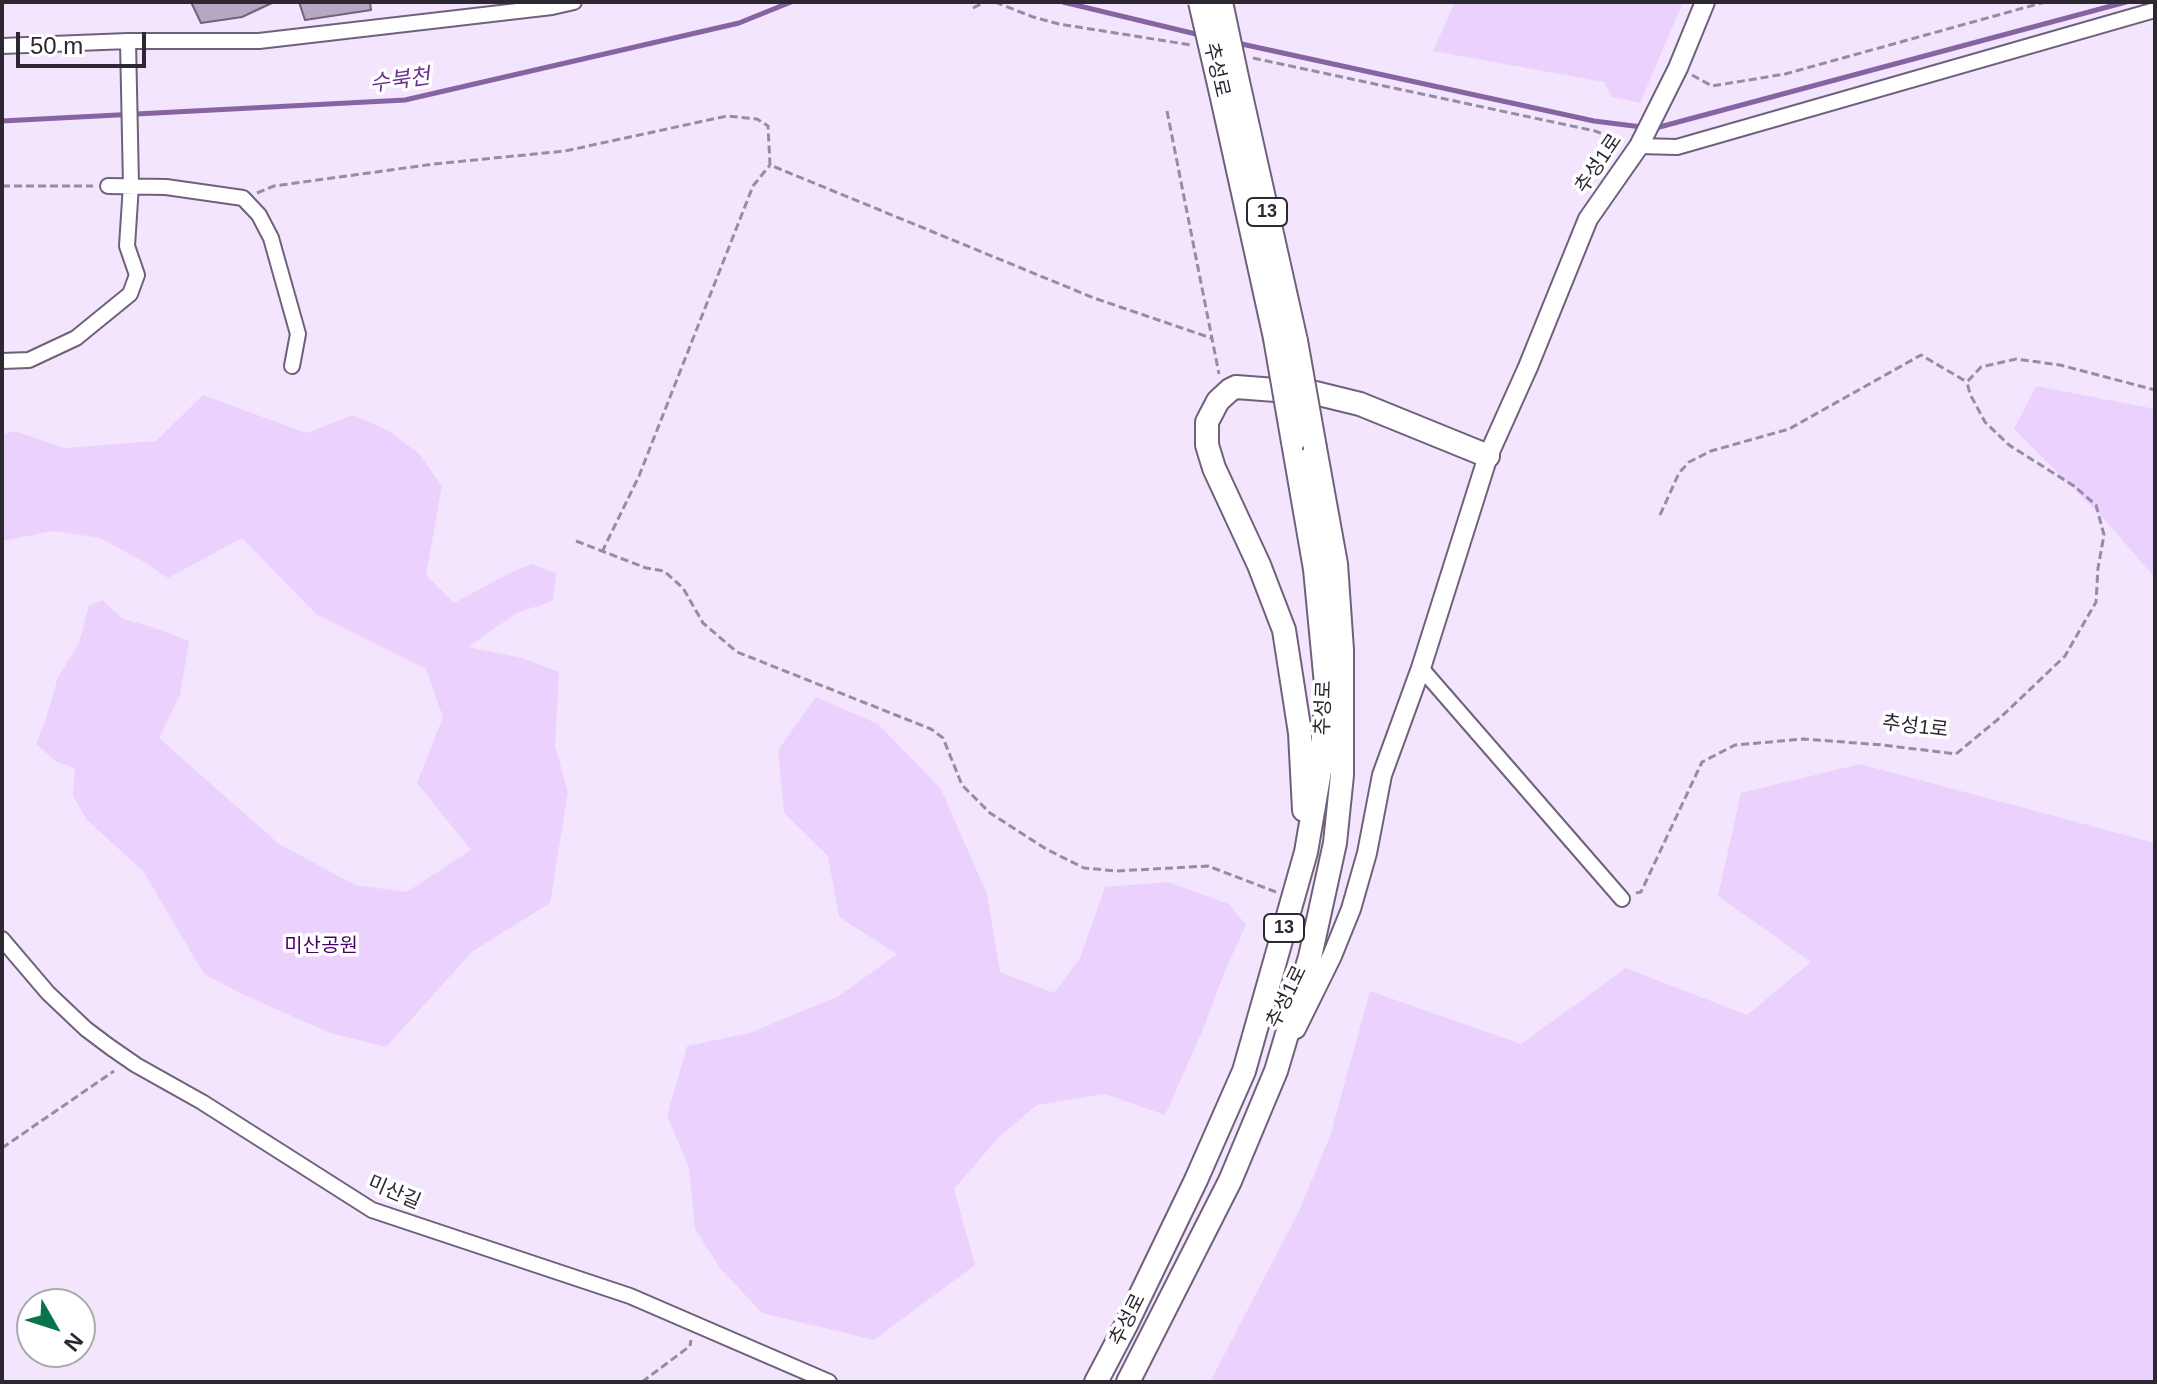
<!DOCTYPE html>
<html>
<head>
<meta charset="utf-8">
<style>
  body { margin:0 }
  #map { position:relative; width:2157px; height:1384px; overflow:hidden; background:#f3e5fd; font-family:Helvetica,sans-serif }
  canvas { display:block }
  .frame { position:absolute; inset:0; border:4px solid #2d2732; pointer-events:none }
  .north { position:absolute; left:16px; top:1288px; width:80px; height:80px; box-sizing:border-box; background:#fff; border:2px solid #aba9ad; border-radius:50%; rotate:129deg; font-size:22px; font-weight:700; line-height:32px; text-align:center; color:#2d2732 }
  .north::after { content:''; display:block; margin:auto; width:28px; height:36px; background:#09734b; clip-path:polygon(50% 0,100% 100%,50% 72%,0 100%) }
  .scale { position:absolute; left:16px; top:32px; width:130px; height:36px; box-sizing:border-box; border:4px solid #2d2732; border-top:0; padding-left:10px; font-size:24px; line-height:28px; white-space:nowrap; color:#2d2732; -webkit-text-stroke:6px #fff; paint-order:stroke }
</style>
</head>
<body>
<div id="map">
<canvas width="2157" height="1384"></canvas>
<div class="frame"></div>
<div class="north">N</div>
<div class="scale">50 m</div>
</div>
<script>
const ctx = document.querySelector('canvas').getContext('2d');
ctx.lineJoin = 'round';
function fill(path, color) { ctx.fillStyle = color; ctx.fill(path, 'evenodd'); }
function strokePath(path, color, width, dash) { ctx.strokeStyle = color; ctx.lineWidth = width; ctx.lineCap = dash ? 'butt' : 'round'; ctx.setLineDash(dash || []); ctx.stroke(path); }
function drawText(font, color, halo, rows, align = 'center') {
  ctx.font = font + ' Helvetica,"Noto Sans KR",sans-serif'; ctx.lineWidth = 7; ctx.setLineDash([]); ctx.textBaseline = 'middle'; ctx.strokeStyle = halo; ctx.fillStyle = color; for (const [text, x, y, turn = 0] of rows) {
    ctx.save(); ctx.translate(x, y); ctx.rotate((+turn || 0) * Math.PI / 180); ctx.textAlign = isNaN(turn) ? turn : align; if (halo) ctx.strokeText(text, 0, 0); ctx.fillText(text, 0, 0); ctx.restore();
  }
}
const green = new Path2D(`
  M1455,2H1683L1640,103L1612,97L1604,82L1433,51Z
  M2036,386L2155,409V578L2105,520L2014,429Z
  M203,395L306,433L353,415L389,431L419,454L442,486L426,575L454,603L510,573L532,564L556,573L553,601L517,613L468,647L522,658L559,672L555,746L568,792L550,903L473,951L386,1047L330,1033L242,994L204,974L143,871L87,820L73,796L75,768L57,762L36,744L45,722L58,677L79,643L89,605L102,600L123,619L152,627L189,641L180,695L159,738L279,844L355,885L407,892L471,850L417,783L443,717L426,669L316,614L242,538L168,578L148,564L100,538L53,531L2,541V435L15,431L64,448L156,441Z
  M816,697L878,724L941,789L987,894L1000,972L1054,993L1080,958L1105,887L1168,882L1229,904L1246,925L1225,971L1204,1027L1165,1115L1105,1094L1037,1105L999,1137L954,1189L975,1265L874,1340L762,1313L720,1268L695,1229L689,1167L667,1116L687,1046L750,1033L839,996L897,954L839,917L828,856L784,813L778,750Z
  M1860,764L2155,843V1382H1210L1299,1211L1330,1136L1370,991L1521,1044L1626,968L1747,1015L1811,962L1718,896L1741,793Z`);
const stream = new Path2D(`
  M1063,2L1200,35
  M1237,43L1594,121L1642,127
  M2,121L405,100L739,23L791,2
  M1652,129L2126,2`);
const building = new Path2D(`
  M191,2H274L242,17L201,23Z
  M299,2H370L371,10L305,20Z`);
const path = new Path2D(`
  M995,2L1033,17L1059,24L1191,45
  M973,8L985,2
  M1253,58L1595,131L1620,140
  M1692,75L1712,86L1785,74L2045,2
  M1167,111L1219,374
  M2,186H93
  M257,193L274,186L434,164L565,151L727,116L757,119L768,126L770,165L1094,298L1211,338
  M1660,515L1679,473L1689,462L1711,451L1789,429L1921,355L1967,382
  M576,541L646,568L664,571L683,588L703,623L737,652L931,729L943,738L962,785L990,813L1046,849L1084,868L1116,871L1208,866L1276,892
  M602,552L639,476L753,186L770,165
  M1636,893L1641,892L1702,762L1735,745L1804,739L1883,745L1956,754L2002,716L2065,656L2096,602L2098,568L2104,535L2096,505L2074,486L2009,445L1985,422L1970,394L1967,382L1981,367L2016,359L2060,365L2155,390
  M2,1148L114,1071
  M642,1382L690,1346L691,1340`);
const minor = new Path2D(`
  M2,46L128,41H259L552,7L574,2
  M1639,146L1677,147L2155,10
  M108,186L166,187L243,198L259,215L271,238L298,334L292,366
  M2,361L29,360L76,338L130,294L137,275L127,246L131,185L128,41
  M1421,668L1622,899
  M2,939L48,993L86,1029L110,1047L136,1065L202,1102L372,1210L630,1296L829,1382`);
const tertiary = new Path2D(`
  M1296,1029L1332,956L1351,909L1367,853L1382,775L1421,668L1488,456L1528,367L1588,219L1639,146L1678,68L1705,2`);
const primary = new Path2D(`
  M1238,82L1296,341
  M1221,93L1275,338
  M1304,810L1300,733L1284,630L1259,565L1214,468L1207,445V422L1218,401L1230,390L1236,387L1315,393L1360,404L1488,456
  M1096,1382L1126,1325L1196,1180L1244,1071L1306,852L1320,771L1327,695L1315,569L1293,442
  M1128,1382L1230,1181L1276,1071L1310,957L1335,843L1342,775V650L1336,564L1315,448`);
const primaryBridge = new Path2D(`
  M1200,2L1221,93
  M1221,2L1238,82
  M1275,338L1293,442
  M1296,341L1315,448`);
const shields = [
  [1267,212,40],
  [1284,928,40]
];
const shieldNames = [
  ["13",1267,212],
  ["13",1284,928]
];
const streetNames = [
  ["추성로",1216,70,77],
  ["추성1로",1599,164,-56],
  ["추성로",1324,708,-88],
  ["추성1로",1915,727,7],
  ["추성1로",1287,997,-64],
  ["미산길",394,1193,23],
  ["추성로",1128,1320,-63]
];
const parkNames = [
  ["미산공원",321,946]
];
const waterNames = [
  ["수북천",400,81,-8]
];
fill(green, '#ebd2fe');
strokePath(stream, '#8764a1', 5);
fill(building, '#b6a7c3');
strokePath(building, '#72637d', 2);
strokePath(minor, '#70617b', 18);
strokePath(tertiary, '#70617b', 22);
strokePath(primary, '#70617b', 26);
strokePath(path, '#978d9f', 3, [8, 4]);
strokePath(minor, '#fff', 14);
strokePath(tertiary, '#fff', 18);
strokePath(primary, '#fff', 22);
strokePath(primaryBridge, '#70617b', 26, []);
strokePath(primaryBridge, '#fff', 22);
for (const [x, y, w] of shields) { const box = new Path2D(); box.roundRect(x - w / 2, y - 14, w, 28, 6); ctx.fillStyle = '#fff'; ctx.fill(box); strokePath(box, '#2d2732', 2); }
drawText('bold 18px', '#2d2732', null, shieldNames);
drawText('20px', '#2d2732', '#fff', streetNames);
drawText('20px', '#49006a', '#fff', parkNames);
drawText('italic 22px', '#6d3091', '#fff', waterNames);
</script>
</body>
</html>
